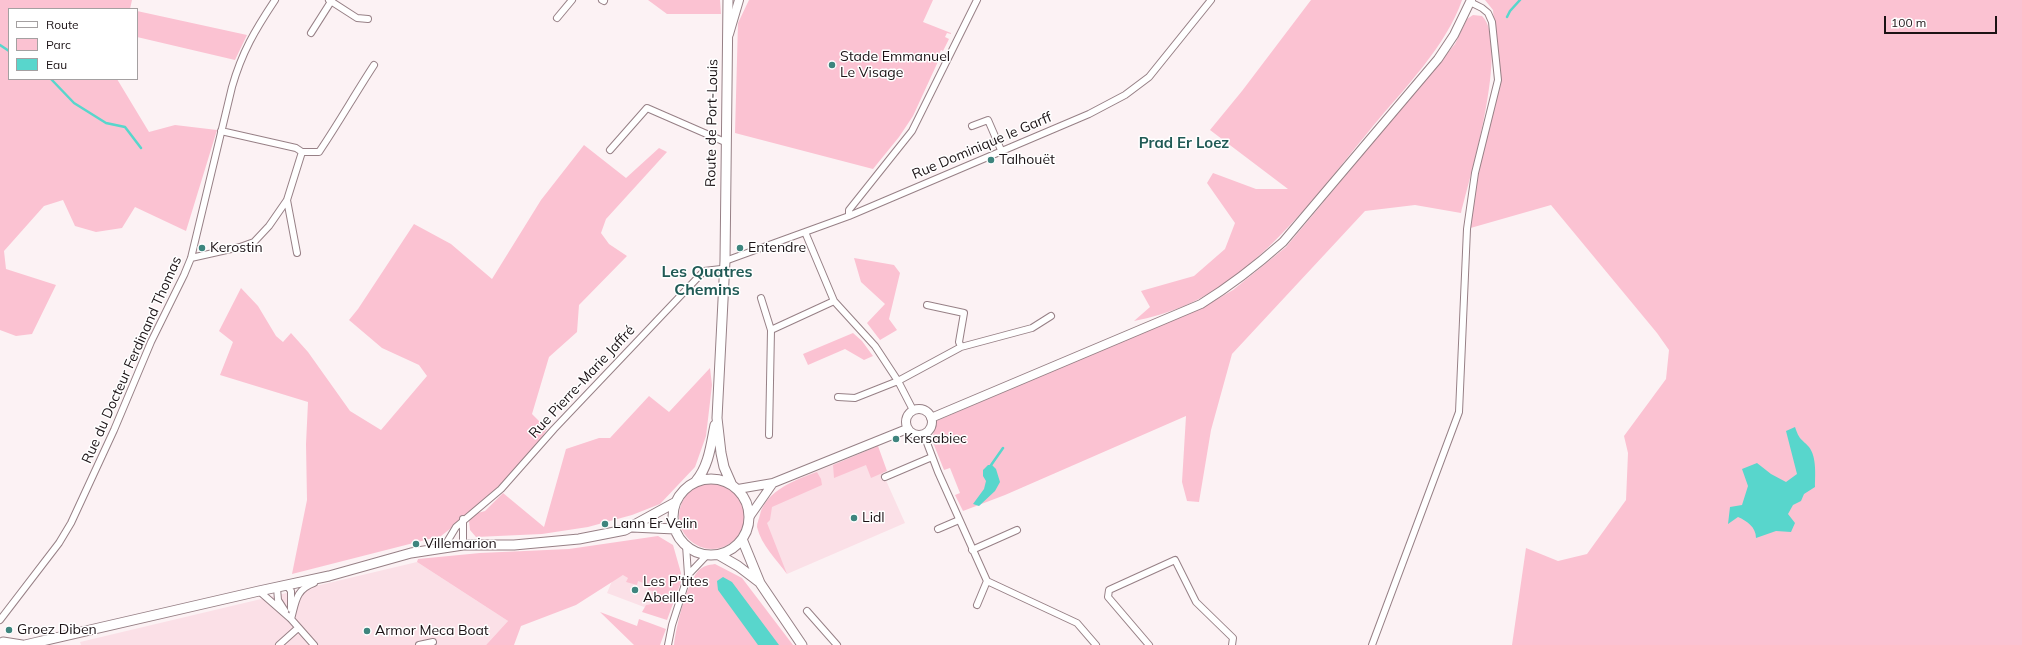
<!DOCTYPE html>
<html>
<head>
<meta charset="utf-8">
<style>
  body { margin:0 }
  #map { position:relative; width:2022px; height:645px; overflow:hidden; background:#fcf2f4; font-family:Mulish,sans-serif }
  canvas { display:block }
  .legend { position:absolute; left:8px; top:8px; width:130px; height:72px; box-sizing:border-box; background:#fff; border:1px solid #a4a0a1; margin:0; padding:5px 7px; list-style:none; font-size:12px; color:#1b1215 }
  .legend li { display:flex; align-items:center; gap:8px; height:20px }
  .legend b { width:20px; border:1px solid #a4a0a1 }
  .scale { position:absolute; left:1884px; top:16px; width:113px; height:18px; box-sizing:border-box; border:2px solid #1b1215; border-top:0; padding-left:5px; font-size:12px; line-height:14px; white-space:nowrap; color:#1b1215; -webkit-text-stroke:3px #fff; paint-order:stroke }
</style>
</head>
<body>
<div id="map">
<canvas width="2022" height="645"></canvas>
<ul class="legend">
<li><b style="height:5px;background:#fff"></b>Route</li>
<li><b style="height:11px;background:#fbc2d2"></b>Parc</li>
<li><b style="height:11px;background:#58d6cc"></b>Eau</li>
</ul>
<div class="scale">100 m</div>
</div>
<script>
const ctx = document.querySelector('canvas').getContext('2d');
ctx.lineJoin = 'round';
function fill(path, color) { ctx.fillStyle = color; ctx.fill(path, 'evenodd'); }
function strokePath(path, color, width, dash) { ctx.strokeStyle = color; ctx.lineWidth = width; ctx.lineCap = dash ? 'butt' : 'round'; ctx.setLineDash(dash || []); ctx.stroke(path); }
function drawText(font, color, halo, rows, align = 'center') {
  ctx.font = font + ' Mulish,sans-serif'; ctx.lineWidth = 3; ctx.setLineDash([]); ctx.textBaseline = 'middle'; ctx.strokeStyle = halo; ctx.fillStyle = color; for (const [text, x, y, turn = 0] of rows) {
    ctx.save(); ctx.translate(x, y); ctx.rotate((+turn || 0) * Math.PI / 180); ctx.textAlign = isNaN(turn) ? turn : align; if (halo) ctx.strokeText(text, 0, 0); ctx.fillText(text, 0, 0); ctx.restore();
  }
}
const built = new Path2D(`
  M872,449L905,523L787,574L764,542L757,526L761,510L769,498L784,486L800,478Z
  M654,557L667,602L644,607L607,593L612,581Z
  M417,562L508,621L486,645H81L80,642Z`);
const green = new Path2D(`
  M0,0H132L130,9H9V79H117L149,132L175,125L217,130L186,231L135,207L122,228L96,232L75,226L63,200L44,206L4,251L6,269L56,285L32,334L16,336L0,330Z
  M648,0H720L721,14H667Z
  M749,0H933L923,22L951,33V34L947,33L945,37L949,39L943,51L941,50L939,54L941,55L913,116L899,137L873,169L735,133L738,23Z
  M1311,0H1462C1447,45 1403,90 1373,126C1329,180 1287,237 1231,279C1203,300 1168,315 1134,321L1150,307L1141,291L1194,276L1225,249L1235,223L1207,183L1213,173L1256,189H1288L1210,130L1242,91Z
  M1485,0H2022V645H1512L1526,548L1558,561L1587,554L1626,500L1628,453L1624,436L1666,379L1669,350L1657,333L1551,205L1467,229L1475,173L1498,80L1493,10Z
  M137,11L247,35L235,60L137,37Z
  M1473,15L1482,16C1510,43 1470,177 1461,213L1415,205L1365,211L1232,354L1211,430L1199,502L1187,501L1182,482L1186,416L1005,495L963,511L955,495L960,493L950,468L944,470L932,440L936,421L1207,305L1233,290L1286,247L1455,44L1467,19Z
  M584,145L626,178L659,148L667,152L606,219L601,233L609,244L627,256L579,305L577,332L549,357L532,414L547,429L532,454L501,489L441,536L292,574L307,500L306,444L308,402L220,375L233,342L219,331L241,288L258,306L276,336L283,342L291,333L308,352L350,411L381,430L427,376L419,365L382,348L349,320L358,309L414,224L451,244L492,279L541,200Z
  M854,258L894,265L900,273L889,319L897,330L880,340L867,323L885,304L861,282Z
  M853,333L862,341L873,356L864,360L845,349L808,365L803,354Z
  M710,368L712,385L706,436L695,467L660,504L632,515L588,527L542,534L476,537L470,530L469,521L474,514L485,511L503,493L544,527L566,449L599,438H610L649,396L669,412Z
  M878,446L887,471L871,478L866,465L834,478L833,465Z
  M817,472L821,479L822,485L772,507L770,520L767,523L787,574C777,560 761,545 757,527C757,523 759,519 760,515C766,490 796,480 817,472Z
  M679 516a33 33 0 1 1 66 0a33 33 0 1 1-66 0Z
  M658,536L673,545L681,573V582L667,620L642,612L646,605L652,604L656,595L652,594L653,591L648,590L649,585L638,581L637,585L626,582L628,578L623,575L576,605L521,626L514,645H486L508,621L417,562L418,559L480,553L569,549Z
  M715,564L742,578L793,645H674C676,627 686,585 698,571C703,566 708,565 715,564Z
  M600,612L637,626L639,619L666,629L660,645H634Z`);
const water = new Path2D(`
  M1795,427C1800,441 1800,437 1809,447C1817,457 1815,476 1815,487L1804,494L1801,501L1793,505L1788,514L1795,523L1791,532L1776,531L1756,538C1756,527 1747,521 1738,517L1728,524L1730,507L1742,505L1748,486L1742,469L1757,463L1771,474L1786,482L1797,474L1786,431Z
  M988,465H992L996,469L1000,482L995,491L979,506L973,504L984,489L986,481L983,476V470Z
  M723,577L732,582L779,645H758L718,590L717,581Z`);
const stream = new Path2D(`
  M1507,17L1510,11L1520,0
  M0,45L9,51
  M51,79L74,103L106,123L125,127L141,148
  M989,468L1003,448`);
const minor = new Path2D(`
  M329,0L357,18L368,19
  M602,0L604,1
  M557,18L572,0
  M311,33L332,0
  M972,126L988,120L1001,150
  M221,131L296,148L302,152
  M610,150L647,108L725,142
  M287,200L297,253
  M849,216V210L912,131L977,0
  M805,232L834,301L875,346L898,381L913,410
  M191,258L240,247L254,242L269,226L287,200L302,152H319C338,124 355,94 374,65
  M725,261L849,216L1089,114L1125,95L1149,77L1211,0
  M761,298L771,330
  M927,305L964,313L959,342L961,347
  M838,397L855,398L898,381L961,347L1032,328L1051,316
  M769,435L771,330L834,301
  M924,435L938,472L987,581L1077,623L1096,645
  M885,477L932,457
  M938,529L959,520
  M463,545V519
  M446,547L447,542L456,527L501,489L554,429L704,271L721,269
  M972,550L1017,530
  M688,575L707,555
  M287,586L291,591V609
  M277,588L278,600L285,611
  M259,591L291,619L314,645
  M977,605L987,581
  M807,611L837,645
  M291,619C296,602 295,590 314,583
  M0,620L59,543L71,523L114,430L151,342L184,275L191,258L232,87C242,52 255,30 275,0
  M279,645L298,628
  M419,645L433,642
  M668,645L672,625L688,575L686,545
  M1149,645L1108,597L1109,590L1175,560L1196,602L1233,638L1232,645
  M1372,645L1459,412L1467,229L1475,173L1498,80L1492,22L1488,13L1482,8L1470,2`);
const tertiary = new Path2D(`
  M729,34L739,0
  M906 422a13 13 0 1 1 26 0a13 13 0 1 1-26 0Z
  M931,418L1201,304C1230,286 1256,266 1283,242L1438,59L1454,35L1471,0
  M738,489L773,483L907,429
  M750,516L773,483`);
const secondary = new Path2D(`
  M728,0L725,261L717,418L721,453L724,467L731,483
  M673 517a38 38 0 1 1 76 0a38 38 0 1 1-76 0Z
  M696,481C709,466 711,444 715,425
  M632,527L675,529
  M742,539L760,583L802,645
  M719,555L738,566L759,582
  M3,642L22,645
  M25,645L259,591L329,576L411,553L463,545H514L579,539L625,530L676,502`);
const markers = [
  [832,65,4,"#3e857e"],
  [991,160,4,"#3e857e"],
  [202,248,4,"#3e857e"],
  [740,248,4,"#3e857e"],
  [896,439,4,"#3e857e"],
  [854,518,4,"#3e857e"],
  [605,524,4,"#3e857e"],
  [416,544,4,"#3e857e"],
  [635,590,4,"#3e857e"],
  [9,630,4,"#3e857e"],
  [367,631,4,"#3e857e"]
];
const poiNames = [
  ["Stade Emmanuel",840,57],
  ["Le Visage",840,73],
  ["Talhouët",999,160],
  ["Kerostin",210,248],
  ["Entendre",748,248],
  ["Kersabiec",904,439],
  ["Lidl",862,518],
  ["Lann Er Velin",613,524],
  ["Villemarion",424,544],
  ["Les P'tites",643,582],
  ["Abeilles",643,598],
  ["Groez Diben",17,630],
  ["Armor Meca Boat",375,631]
];
const streetNames = [
  ["Route de Port-Louis",712,123,-89],
  ["Rue Dominique le Garff",982,146,-23],
  ["Rue du Docteur Ferdinand Thomas",132,360,-66],
  ["Rue Pierre-Marie Jaffré",582,382,-47]
];
const neighbourhoodNames = [
  ["Prad Er Loez",1184,143]
];
const quarterNames = [
  ["Les Quatres",707,272],
  ["Chemins",707,290]
];
fill(built, '#fbe0e7');
fill(green, '#fbc2d2');
fill(water, '#58d6cc');
strokePath(stream, '#58d6cc', 2.5);
strokePath(minor, '#978086', 8);
strokePath(tertiary, '#978086', 10);
strokePath(secondary, '#978086', 11);
strokePath(minor, '#fff', 6);
strokePath(tertiary, '#fff', 8);
strokePath(secondary, '#fff', 9);
for (const [x, y, r, color] of markers) { const dot = new Path2D(); dot.arc(x, y, r, 0, 2 * Math.PI); ctx.fillStyle = color; ctx.fill(dot); strokePath(dot, '#fff', 1.5); }
drawText('14px', '#1b1215', '#fff', poiNames, 'left');
drawText('14px', '#1b1215', '#fff', streetNames);
drawText('bold 15px', '#205a55', '#fff', neighbourhoodNames);
drawText('bold 16px', '#205a55', '#fff', quarterNames);
</script>
</body>
</html>
